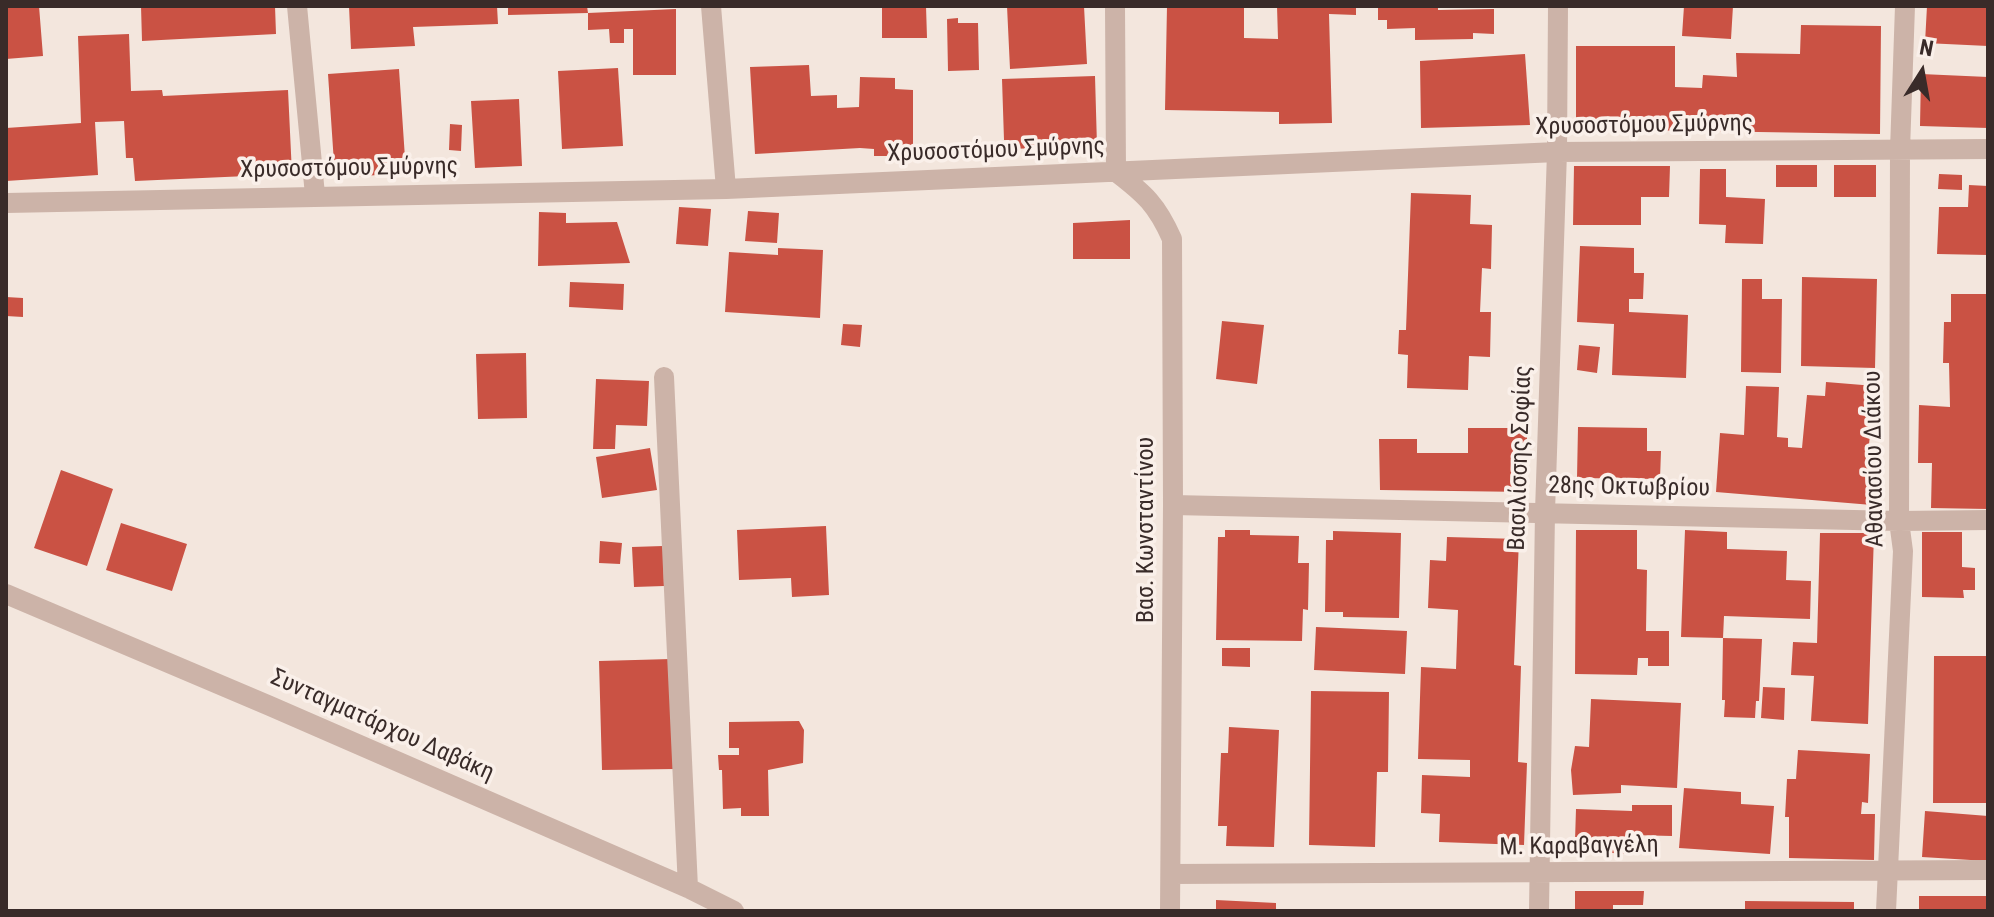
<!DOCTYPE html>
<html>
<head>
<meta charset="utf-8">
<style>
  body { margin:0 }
  #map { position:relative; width:1994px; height:917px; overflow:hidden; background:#f3e6dd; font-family:"Roboto Condensed",sans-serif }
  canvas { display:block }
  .frame { position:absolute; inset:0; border:8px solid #392b29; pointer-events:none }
  .north { position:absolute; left:1882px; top:32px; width:80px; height:80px; -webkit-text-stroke:6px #faf0ea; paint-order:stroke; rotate:11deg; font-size:22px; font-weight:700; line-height:32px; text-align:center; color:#392b29 }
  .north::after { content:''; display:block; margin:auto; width:28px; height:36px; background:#392b29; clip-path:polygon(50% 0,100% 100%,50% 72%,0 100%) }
</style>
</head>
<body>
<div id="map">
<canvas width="1994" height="917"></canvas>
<div class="frame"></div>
<div class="north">N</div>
</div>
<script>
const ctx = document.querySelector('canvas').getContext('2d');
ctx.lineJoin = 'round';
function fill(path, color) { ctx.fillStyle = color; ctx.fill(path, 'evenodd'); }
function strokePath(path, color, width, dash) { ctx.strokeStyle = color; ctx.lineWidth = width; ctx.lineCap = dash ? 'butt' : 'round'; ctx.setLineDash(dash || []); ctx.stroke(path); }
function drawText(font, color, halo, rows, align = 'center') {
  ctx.font = font + ' "Roboto Condensed",sans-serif'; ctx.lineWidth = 7; ctx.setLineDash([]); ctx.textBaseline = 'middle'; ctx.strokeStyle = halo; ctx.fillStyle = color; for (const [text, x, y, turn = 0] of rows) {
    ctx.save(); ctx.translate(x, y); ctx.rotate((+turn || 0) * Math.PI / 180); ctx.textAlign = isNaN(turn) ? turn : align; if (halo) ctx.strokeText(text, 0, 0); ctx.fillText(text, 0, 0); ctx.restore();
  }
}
const building = new Path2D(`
  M6,6H39L43,56L6,59Z
  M141,6H275L276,34L142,41Z
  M349,6H497L498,24L413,27L415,46L351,49Z
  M508,6H587L588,13L508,15Z
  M882,6H926L927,38H882Z
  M1007,6H1084L1087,64L1010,69Z
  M1167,6H1244V38L1278,39L1277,6H1356V15L1329,14L1332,123L1279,124V112L1165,110Z
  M1378,6H1438V10L1494,9V34L1473,33V39L1415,40V28L1387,29V20H1378Z
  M1684,6H1733L1731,39L1682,36Z
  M1927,6H1988V46L1925,43Z
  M676,9V75H633V29H624V43H610L609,29L588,30V13Z
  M958,18V23H978L979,70L948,71L947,19Z
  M1801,25L1881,26L1880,134L1576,129V46H1675V87L1702,88L1703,75L1737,77L1736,53L1800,54Z
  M129,34L131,91L162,90L163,96L288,90L292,174L135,181L133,158H126L124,121L95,122L98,175L6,181V128L81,123L78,36Z
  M1525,54L1530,125L1421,128L1420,61Z
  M809,65L811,96L837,95V108L859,107L860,77L895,78V89L913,90V156H874V149L860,148L755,154L750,67Z
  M618,68L623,146L562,149L558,71Z
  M399,69L406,173L335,178L328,74Z
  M1921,74L1988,77V128L1920,126Z
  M1095,76L1097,146L1010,149L1009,140H1004L1002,79Z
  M519,99L522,166L475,168L471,101Z
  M450,124L462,125L461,151L449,150Z
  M1776,165H1817V187H1776Z
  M1834,165H1876V197H1834Z
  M1574,166H1670L1669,197H1641V225H1573Z
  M1700,169H1726V197L1765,199L1763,244L1725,243L1726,225L1699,224Z
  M1939,174L1962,175V190L1938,189Z
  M1969,185L1988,186V255L1937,254L1939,207H1968Z
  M1411,193L1471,195L1470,224L1492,225L1491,269L1482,268L1480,312H1491L1490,357L1469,356L1468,390L1407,388L1408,355L1398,354L1399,330H1406Z
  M679,207L711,209L708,246L676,244Z
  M748,211L779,213L777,243L745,241Z
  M539,212L566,213V223L617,222L630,263L538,266Z
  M1130,220V259H1073V223Z
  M1580,246L1634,248V273H1644L1643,299H1629V312L1688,315L1686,378L1612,375L1614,324L1577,322Z
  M778,248L823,250L820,318L725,312L729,252L778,255Z
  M1802,277L1877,279L1875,368L1801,366Z
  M1742,279H1762V299H1782L1781,373L1741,372Z
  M570,282L624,284L623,310L569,307Z
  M1951,294H1988V509L1931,508L1932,463H1918L1919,405L1950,407L1949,363H1943L1944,322H1951Z
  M6,297L23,298V317L6,316Z
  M1222,321L1264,325L1257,384L1216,379Z
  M843,324L862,325L860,347L841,345Z
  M1579,345L1600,347L1597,373L1577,370Z
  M526,353L527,418L478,419L476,354Z
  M596,379L649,381L647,426L616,425L615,449H593Z
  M1826,382L1875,386L1868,454H1876L1872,505L1716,492L1720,433L1744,435L1746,386L1779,387L1777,437L1788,438V447L1802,448L1807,395L1825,396Z
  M1578,427L1647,428V451H1661L1660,479L1577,478Z
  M1468,428H1527V492L1380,490L1379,439H1417V453H1468Z
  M650,448L657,490L602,498L596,457Z
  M61,470L113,489L87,566L34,548Z
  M121,523L187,544L172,591L106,570Z
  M826,526L829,595L792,597L791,578L739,580L737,530Z
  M1225,530H1250V535L1299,536L1298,563H1309L1308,610L1303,609L1302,641L1216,640L1218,537H1225Z
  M1576,530H1637V569L1647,570L1646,631H1669V666H1648V658H1638L1637,675L1575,674Z
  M1685,530L1727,532V549L1787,551L1786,580L1811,581L1810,619L1724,616L1723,638L1681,637Z
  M1333,531L1401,533L1399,618L1343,617V612H1325L1326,540H1333Z
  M1922,532H1962V567L1975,568V590H1963L1964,598L1922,597Z
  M1820,533H1874L1868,724L1811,721L1814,676L1791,675L1793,642L1817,643Z
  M1447,537L1519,539L1514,665L1521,666L1518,762L1527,763L1524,845L1439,842L1440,814L1421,813L1422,775L1470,777V760L1418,759L1421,667L1456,669L1458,610L1428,608L1430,560L1446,561Z
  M600,541L622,543L620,564L599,563Z
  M663,546L664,586L634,587L632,547Z
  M1316,627L1407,631L1405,674L1314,670Z
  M1723,638L1762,639L1759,701H1756L1755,718L1724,717L1725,700H1722Z
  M1222,648H1250V667L1222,666Z
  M1934,656H1988V803H1933Z
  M671,659L675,769L602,770L599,661Z
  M1763,687L1785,688L1784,720L1761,718Z
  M1311,691L1389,692L1388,772H1377L1375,847L1309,845Z
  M1591,699L1681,703L1677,788L1621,785V793L1573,795L1571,770L1575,746L1589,747Z
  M799,721L804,730L803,763L768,770L769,816H741V808L723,809L722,770H719L718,755H739V748H729V722Z
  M1229,727L1279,730L1274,847L1226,846L1227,826H1218L1221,753H1228Z
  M1798,750L1870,754L1868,803L1862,802L1861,814H1875L1874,860L1789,858V817H1785L1787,779H1796Z
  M1684,788L1741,792V804L1774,806L1770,854L1679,848Z
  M1632,805H1672V836L1632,835L1630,854L1612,853L1613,843L1575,841L1576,809L1632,811Z
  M1925,811L1988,816L1987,861L1922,857Z
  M1575,891H1644L1643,905H1613V911H1575Z
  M1919,896H1988V911H1919Z
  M1216,900L1276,903V911H1216Z
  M1745,901L1854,902V911H1745Z`);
const minor = new Path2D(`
  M297,6L315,195
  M711,6L726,189
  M1115,6L1116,172C1145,194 1157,205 1172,239L1173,505L1170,911
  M6,203L726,189L1557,152L1988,149
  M664,377L688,888
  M1173,505L1899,521L1988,520
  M6,594L270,706L688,888L734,911
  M1171,874L1988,870
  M1539,911L1545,512L1557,152L1558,6
  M1886,911L1903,551L1899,521L1900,150L1905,6`);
const streetNames = [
  ["Χρυσοστόμου Σμύρνης",1644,126,-1],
  ["Χρυσοστόμου Σμύρνης",996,151,-2],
  ["Χρυσοστόμου Σμύρνης",349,169,-1],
  ["Βασιλίσσης Σοφίας",1521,458,-88],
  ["Αθανασίου Διάκου",1875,459,-91],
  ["28ης Οκτωβρίου",1629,488,1],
  ["Βασ. Κωνσταντίνου",1147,530,-90],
  ["Συνταγματάρχου Δαβάκη",382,726,24],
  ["Μ. Καραβαγγέλη",1579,847,-1]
];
fill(building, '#ca5244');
strokePath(minor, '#ccb3a8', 20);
drawText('24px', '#392b29', '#faf0ea', streetNames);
</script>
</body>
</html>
